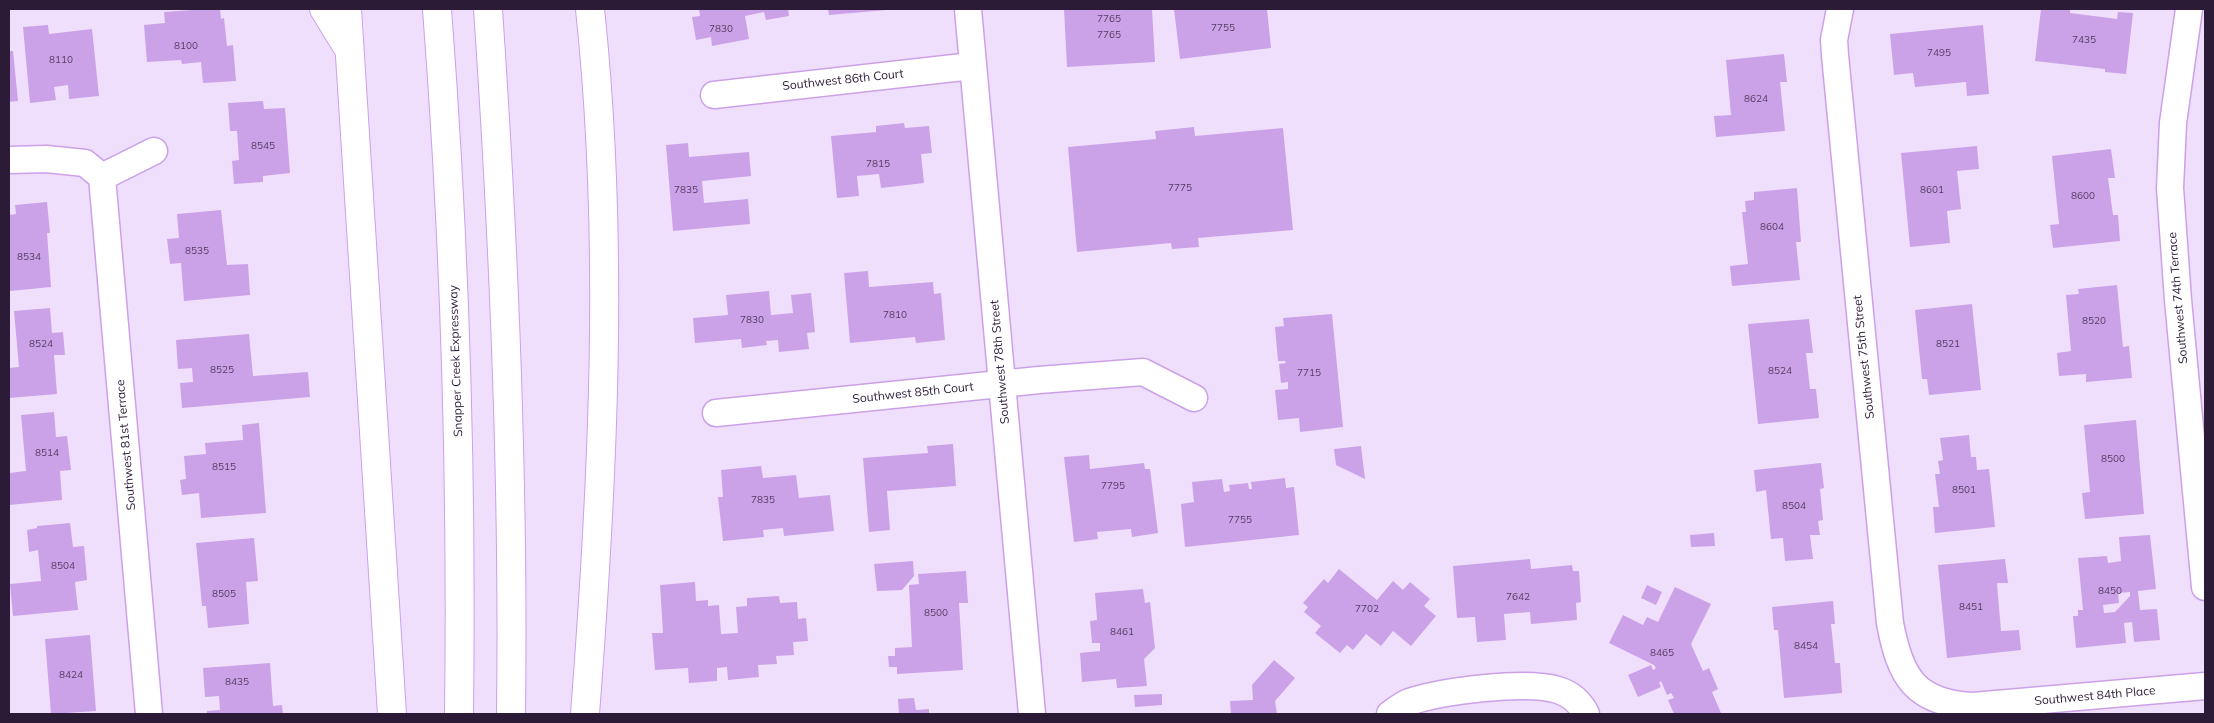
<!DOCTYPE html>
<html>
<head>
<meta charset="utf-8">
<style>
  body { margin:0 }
  #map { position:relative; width:2214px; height:723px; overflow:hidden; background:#f0dffc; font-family:Mulish,sans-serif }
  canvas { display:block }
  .frame { position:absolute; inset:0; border:10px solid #2c1b37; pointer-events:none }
</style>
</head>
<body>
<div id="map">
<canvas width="2214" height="723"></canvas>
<div class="frame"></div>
</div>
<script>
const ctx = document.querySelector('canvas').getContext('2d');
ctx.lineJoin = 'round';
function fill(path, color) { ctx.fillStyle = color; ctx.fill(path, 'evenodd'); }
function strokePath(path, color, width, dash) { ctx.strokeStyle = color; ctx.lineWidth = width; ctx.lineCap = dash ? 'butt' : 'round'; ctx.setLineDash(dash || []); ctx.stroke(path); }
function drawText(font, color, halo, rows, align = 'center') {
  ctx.font = font + ' Mulish,sans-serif'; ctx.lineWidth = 4.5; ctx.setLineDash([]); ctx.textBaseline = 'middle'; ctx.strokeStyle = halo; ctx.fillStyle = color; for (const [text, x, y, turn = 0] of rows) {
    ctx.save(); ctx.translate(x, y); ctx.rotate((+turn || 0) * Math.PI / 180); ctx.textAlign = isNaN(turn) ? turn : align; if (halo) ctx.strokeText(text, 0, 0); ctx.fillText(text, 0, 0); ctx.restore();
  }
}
const building = new Path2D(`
  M206,9H220L221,19L224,18L227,46L233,45L236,81L203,83L201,62L182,64L181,60L147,62L144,25L165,23L164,12Z
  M699,9H788L789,16L766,20L764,12L745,16L749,39L712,46L711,37L696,40L692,17L700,16Z
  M828,9H887V10L829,15Z
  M1064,9H1152L1155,62L1067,67Z
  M1174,9H1267L1271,48L1180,59Z
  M2041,9H2070V13L2117,19L2118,12L2133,13L2126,74L2105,72V69L2035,61Z
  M48,25L49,34L92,29L99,96L69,99L68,85L54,87L56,100L30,103L23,27Z
  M1983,25L1989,94L1967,96L1966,82L1915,87L1913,73L1894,75L1890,34Z
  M9,51H13L18,101L9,102Z
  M1784,54L1787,82H1780L1785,131L1716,137L1714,116L1731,115L1726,60Z
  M263,101L264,109L285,108L290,173L263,176V182L234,184L232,161L239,160L237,131H230L228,103Z
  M904,123L905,128L929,126L932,153L921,154L924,183L881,188L879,174L857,176L859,196L837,198L831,136L876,132V126Z
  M1194,127L1195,136L1283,128L1293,230L1198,238L1199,247L1172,249L1171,243L1077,252L1068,147L1156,139L1155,131Z
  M688,143L689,157L749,152L751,176L702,181L704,203L748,199L750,224L673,231L666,145Z
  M1977,146L1979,169L1957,171L1961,209L1947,211L1950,243L1910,247L1901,153Z
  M2111,149L2115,178H2108L2113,215H2118L2120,241L2053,248L2050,225L2059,224L2052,156Z
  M1797,188L1801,242H1796L1800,280L1732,286L1730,266L1748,264L1742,212H1746L1745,201L1754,200V192Z
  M47,202L50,233H47L51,287L10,291L9,215L16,214L15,205Z
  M221,210L227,265L248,264L250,295L184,301L181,263L170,264L167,239L179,238L177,214Z
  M868,271L869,287L933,282L934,294L941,293L945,340L916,343L915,337L850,343L844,273Z
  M2117,285L2123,347L2129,346L2132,378L2086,382V374L2059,376L2057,353L2071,351L2066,295L2079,294L2078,289Z
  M769,291L771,315L793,313L791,295L811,293L815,332L807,333L809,349L779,352L778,340L766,341L767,345L742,348L741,339L695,343L693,318L728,315L726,295Z
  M1972,304L1981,390L1929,395L1927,379H1922L1915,310Z
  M50,308L52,333L63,332L65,355H54L57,394L9,398V368L19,367L14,311Z
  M1332,314L1343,427L1300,432L1299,418L1278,420L1275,390L1288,389V382L1281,383L1279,364L1286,363L1285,361H1278L1275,327L1284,326L1283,318Z
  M1809,319L1813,353H1806L1810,389H1816L1819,418L1758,424L1748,324Z
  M249,334L253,376L308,372L310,397L182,408L180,383L193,382L192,368L178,369L176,340Z
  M54,412L56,437L67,436L71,470L60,471L62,500L9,505V473L26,471L21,415Z
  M2136,420L2144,514L2085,519L2082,493L2090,492L2084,425Z
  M259,423L266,513L201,518L199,493L182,495L180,480L186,479L184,456L206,454L205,443L243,440L242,425Z
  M1969,435L1971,457H1976L1977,470L1989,469L1995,527L1935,533L1933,507H1939L1935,474H1940L1938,461L1943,460L1940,438Z
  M953,444L956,486L887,491L890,530L869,532L863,458L928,453L927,446Z
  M1361,446L1365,479L1336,465L1334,449Z
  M1089,455L1090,469L1144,463L1145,469H1150L1158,533L1132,537L1131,529L1097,532L1098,539L1074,542L1064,457Z
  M1821,463L1824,488L1820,489L1823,520L1818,521L1820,535H1810L1813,559L1785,561L1783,538L1771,539L1766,490L1756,492L1754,470Z
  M761,466L763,478L796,475L799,498L830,495L834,531L784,536L783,528L763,530L764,537L723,541L718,497H723L721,470Z
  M1285,478L1286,488L1294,487L1299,535L1185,547L1181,504L1194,502L1192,482L1222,479L1224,492L1230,491L1229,485L1248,483L1249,489H1252L1251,482Z
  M70,523L73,547L84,546L87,580L75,582L78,610L13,616L10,584L41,581L38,550L29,552L27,530L37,528V526Z
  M1714,533L1715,546L1691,547L1690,535Z
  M2150,535L2156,589L2138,591L2140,610L2157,609L2160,640L2134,642L2132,622L2124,623L2126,643L2076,648L2073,616H2078V610H2083L2078,558L2107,556L2108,563L2121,561L2119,537ZM2130,592V596L2115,612L2104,613L2103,605L2119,603L2118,593Z
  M254,538L258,581L246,582L249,624L208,628L206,606H202L196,543Z
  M1530,559L1531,569L1572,565L1573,571H1579L1581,602L1576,603L1577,620L1531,624L1530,612L1504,614L1506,640L1477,642L1475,617L1457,618L1453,566Z
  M2005,559L2008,583H1997L2001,631L2019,630L2021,650L1947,658L1938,565Z
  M913,561L914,576L902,590L877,591L874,564Z
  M1339,569L1377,600L1393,581L1403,590L1410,582L1430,599L1424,606L1436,616L1411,646L1393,631L1381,646L1366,634L1353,650L1347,645L1340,653L1315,633L1321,626L1304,612L1308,607L1303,603L1324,579L1328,583Z
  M966,571L968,603H959L963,670L897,674V667H889L888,656H895V648L912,647L909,585L919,584L918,574Z
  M695,582L696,601L708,600V606L719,605L721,634L738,633L736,607L747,606V598L779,596L780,603L797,602L798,619L806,618L808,641L793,642L794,655L776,656L777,664L758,665L759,677L728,680L727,667L717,668V681L689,683L688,668L655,670L652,633H663L660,585Z
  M1647,585L1662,592L1656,605L1641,598Z
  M1675,587L1711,604L1691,644L1703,671L1709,668L1718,689L1712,692L1721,713L1719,714H1674L1668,700L1674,698L1671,693L1667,695L1661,681L1659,683L1661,687L1638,697L1628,675L1651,665L1653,670L1656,668L1654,665L1609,643L1623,615L1643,625L1647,617L1658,622Z
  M1143,589L1145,603L1150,602L1155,648L1144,659L1147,686L1117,688L1116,679L1082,682L1080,653L1100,651V643H1092L1090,621L1097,620L1095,593Z
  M1833,601L1835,624H1831L1835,663H1840L1842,693L1784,698L1778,630H1774L1772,607Z
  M90,635L96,711L51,714L45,639Z
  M1274,660L1295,678L1275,701L1277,714H1231L1230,701L1253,700L1252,685Z
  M270,663L273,706L282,705L283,714H207V711L220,710L219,696L205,697L203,668Z
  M1162,694V705L1135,707L1134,695Z
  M914,698L916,710L929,709V714H899L898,699Z`);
const street = new Path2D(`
  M968,9L1032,714
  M1840,9L1834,40L1835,55L1890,623C1900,677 1915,703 1973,706L2205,686
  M2189,9L2173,123L2170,188L2178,300L2205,587
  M714,95L972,66
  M9,160L46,159L85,163L102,177
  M102,177L149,714
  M102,177L154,151
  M716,413L1039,380L1143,372L1194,398
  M1390,714C1396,710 1402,705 1409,702C1442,691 1526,680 1558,690C1571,694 1580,702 1586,714`);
const highway = new Path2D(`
  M324,9L348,48
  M347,9L392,714
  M437,9C455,243 462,479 459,714
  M488,9C504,244 514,479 511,714
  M585,714C603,480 615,243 590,9`);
const numberNames = [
  ["7765",1109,19],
  ["7755",1223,28],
  ["7830",721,29],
  ["7765",1109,35],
  ["7435",2084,40],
  ["8100",186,46],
  ["7495",1939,53],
  ["8110",61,60],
  ["8624",1756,99],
  ["8545",263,146],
  ["7815",878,164],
  ["7775",1180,188],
  ["7835",686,190],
  ["8601",1932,190],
  ["8600",2083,196],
  ["8604",1772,227],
  ["8535",197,251],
  ["8534",29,257],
  ["7810",895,315],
  ["7830",752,320],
  ["8520",2094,321],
  ["8524",41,344],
  ["8521",1948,344],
  ["8525",222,370],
  ["8524",1780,371],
  ["7715",1309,373],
  ["8514",47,453],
  ["8500",2113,459],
  ["8515",224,467],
  ["7795",1113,486],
  ["8501",1964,490],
  ["7835",763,500],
  ["8504",1794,506],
  ["7755",1240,520],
  ["8504",63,566],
  ["8450",2110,591],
  ["8505",224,594],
  ["7642",1518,597],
  ["8451",1971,607],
  ["7702",1367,609],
  ["8500",936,613],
  ["8461",1122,632],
  ["8454",1806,646],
  ["8465",1662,653],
  ["8424",71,675],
  ["8435",237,682]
];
const streetNames = [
  ["Southwest 86th Court",843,80,-6],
  ["Southwest 74th Terrace",2178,298,-95],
  ["Southwest 75th Street",1864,357,-96],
  ["Snapper Creek Expressway",456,361,-92],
  ["Southwest 78th Street",1000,362,-95],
  ["Southwest 85th Court",913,393,-6],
  ["Southwest 81st Terrace",126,445,-95],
  ["Southwest 84th Place",2095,696,-5]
];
fill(building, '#cba2e8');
strokePath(street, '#cba1e8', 29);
strokePath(highway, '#cba1e8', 30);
strokePath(street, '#fff', 26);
strokePath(highway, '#fff', 28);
drawText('10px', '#543d63', null, numberNames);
drawText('12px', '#2c1b37', '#fff', streetNames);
</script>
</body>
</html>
